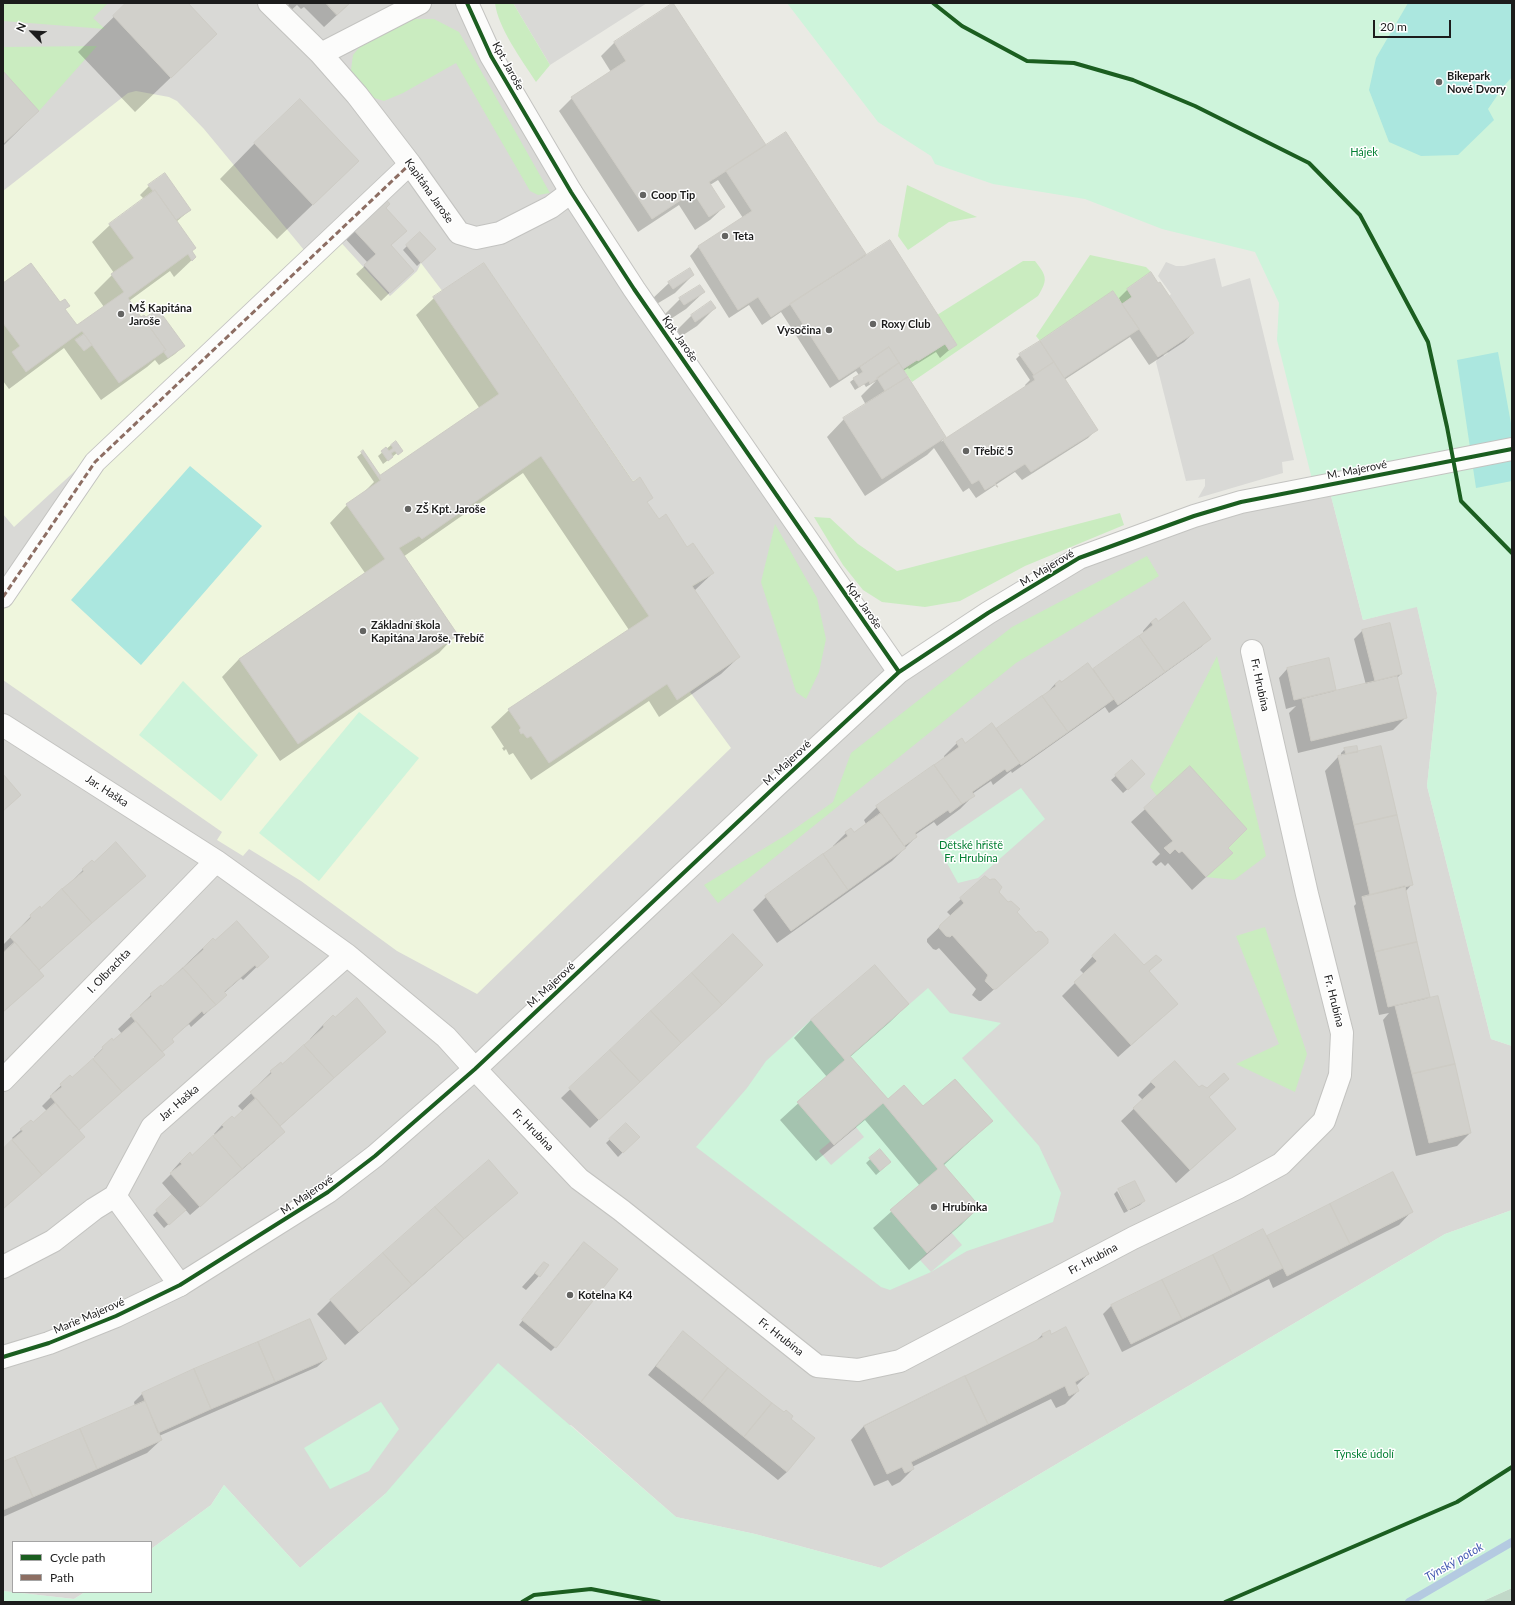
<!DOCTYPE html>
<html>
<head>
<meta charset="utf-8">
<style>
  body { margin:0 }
  #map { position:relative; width:1515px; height:1605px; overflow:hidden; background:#eaeae4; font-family:Lato,sans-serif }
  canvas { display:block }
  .frame { position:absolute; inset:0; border:4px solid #1c1c1c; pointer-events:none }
  .legend { position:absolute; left:12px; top:1541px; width:140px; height:52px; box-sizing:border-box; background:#fff; border:1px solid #a4a4a4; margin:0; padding:5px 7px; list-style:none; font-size:12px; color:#1c1c1c }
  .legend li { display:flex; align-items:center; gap:8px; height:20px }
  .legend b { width:20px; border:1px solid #a4a4a4 }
  .north { position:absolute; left:12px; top:12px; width:40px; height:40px; -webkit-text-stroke:3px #fff; paint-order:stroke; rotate:294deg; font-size:11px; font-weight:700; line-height:16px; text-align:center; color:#1c1c1c }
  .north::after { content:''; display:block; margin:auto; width:14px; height:18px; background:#1c1c1c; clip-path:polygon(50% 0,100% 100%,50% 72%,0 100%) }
  .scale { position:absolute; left:1373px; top:20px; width:78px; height:18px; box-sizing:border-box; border:2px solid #1c1c1c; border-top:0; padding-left:5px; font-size:12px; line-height:14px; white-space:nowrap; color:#1c1c1c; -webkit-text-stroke:3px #fff; paint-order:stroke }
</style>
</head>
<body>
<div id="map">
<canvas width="1515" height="1605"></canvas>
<div class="frame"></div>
<ul class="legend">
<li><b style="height:5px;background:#1b5e20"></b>Cycle path</li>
<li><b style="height:5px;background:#8d6e63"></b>Path</li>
</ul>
<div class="north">N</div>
<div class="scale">20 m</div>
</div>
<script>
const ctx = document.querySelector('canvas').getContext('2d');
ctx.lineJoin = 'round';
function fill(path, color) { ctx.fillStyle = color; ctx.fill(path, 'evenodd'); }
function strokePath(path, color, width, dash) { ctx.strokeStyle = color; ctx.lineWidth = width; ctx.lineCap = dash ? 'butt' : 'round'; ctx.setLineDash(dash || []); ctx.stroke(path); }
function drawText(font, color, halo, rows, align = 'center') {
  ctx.font = font + ' Lato,sans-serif'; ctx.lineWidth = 3; ctx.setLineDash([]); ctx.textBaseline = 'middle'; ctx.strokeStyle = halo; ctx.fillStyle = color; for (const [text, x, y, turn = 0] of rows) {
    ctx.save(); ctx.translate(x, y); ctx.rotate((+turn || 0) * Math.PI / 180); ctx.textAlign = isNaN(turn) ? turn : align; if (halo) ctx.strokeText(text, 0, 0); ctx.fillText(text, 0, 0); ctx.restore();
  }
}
const residential = new Path2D(`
  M3,3H467L491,56L899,672L1079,558L1298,491L1317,499L1331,496L1363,620L1417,606L1437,693L1427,786L1491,1039L1512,1046V1210L1445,1234L881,1568L755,1534L676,1517L571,1425L385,1494L300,1568L224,1485L211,1505L151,1549V1542H13V1592H85L74,1599L3,1591Z
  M513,3H647L550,65Z
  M1215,258L1222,287L1250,278L1294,460L1282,462L1283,473L1198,498L1205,486V479L1186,481L1156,362L1158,357L1163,354L1164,356L1168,353L1167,351L1194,333L1169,296L1171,294L1158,276L1166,262L1176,266H1184Z`);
const education = new Path2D(`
  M136,91L169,97L177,101L204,129L309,256L14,527L3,514V191L128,93Z
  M335,236L390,296L417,271L421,263L443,292L484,263L633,481L640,477L653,498L647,502L659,519L666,514L687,547L693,543L714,573L692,587L740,657L690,692L731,748L477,994L397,951L301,881L249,849L243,856L217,840L222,832L3,680V605L108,457Z`);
const grass = new Path2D(`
  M3,3H108L93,18L105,29L3,21Z
  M495,3H513L550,65L536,82C522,60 498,28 495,3Z
  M412,19H434L459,32L550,193L538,195L530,191L456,63L403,93L384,101L361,94L350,77L353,55L367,38Z
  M97,46L39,111L3,71V47Z
  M907,185L977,217L949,222L908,250L898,236Z
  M1090,255L1146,267L1151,272L1127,289L1132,297L1122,304L1113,292L1040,341L1036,336Z
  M1023,261H1035C1047,276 1048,280 1038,296L912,382L903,369L917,360L918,361L945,344L949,350L957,345L937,315Z
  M1120,513L1124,525L1025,566L960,601L925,607L882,602L863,590L843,565L814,517L830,518L858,544L897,571Z
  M775,524L817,598L826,639L819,672L806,699L796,692L761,582Z
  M1147,556L1159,576L1016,663L718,903L704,885L786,835L833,802L851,753L1012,627Z
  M1217,656L1266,856L1234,880L1206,877L1232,853L1228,848L1247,829L1190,767L1157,796L1150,787Z
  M1265,927L1307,1054L1295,1092L1236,1064L1279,1044L1236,936Z`);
const cemetery = new Path2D(`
  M1512,1588V1602H1481Z`);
const park = new Path2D(`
  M787,3H1491L1512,64V1046L1491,1039L1427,786L1437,693L1417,607L1363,620L1331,496L1317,499L1277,340L1279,303L1255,252L1162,229L1085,199L993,184L935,164L931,156L878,122Z
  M183,681L258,755L221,801L139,735Z
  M359,712L419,758L319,881L259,833Z
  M1021,788L1045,819L978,878L958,883L937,845Z
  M928,988L950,1013L1001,1023L962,1058L1039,1146L1061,1193L1053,1222L967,1251L931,1272L890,1290L881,1287L696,1147L747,1088L766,1061L811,1020L845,1060L797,1102L831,1141L819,1151L831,1165L864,1137L855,1126L883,1103L938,1169L890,1210L927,1253L920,1260L931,1272L962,1245L951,1232L980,1207L943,1164L993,1121L955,1079L923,1106L904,1085L888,1099L850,1056Z
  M1512,1210V1588L1481,1602H3V1591L74,1599L85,1592H151V1549L211,1505L224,1485L300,1568L385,1494L498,1363L676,1517L755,1534L881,1568L1445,1234Z
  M381,1402L399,1429L369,1471L330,1489L304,1448Z`);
const pitch = new Path2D(`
  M1408,3H1512V77L1503,87L1488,109L1494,120L1458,155L1421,156L1389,142L1369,90L1376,58Z
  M1498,352L1512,429V481L1476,488L1457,360Z
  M190,466L262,526L141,665L71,600Z`);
const shadow = new Path2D(`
  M128,3H186L216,34L135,112L78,52Z
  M290,3H350L324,27L304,7L301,9L297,5L289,12L285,8Z
  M673,4L761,149L785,133L866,256L955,345L940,358L936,352L909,369L908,368L903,371L945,437L941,442L1026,387L1025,385L1030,380L1016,359L1020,355L1121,305L1122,304L1119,298L1128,289L1193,333L1184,342L1149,365L1130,337L1064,380L1096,430L1088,438L1022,480L1015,472L976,498L969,488L963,492L934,448L927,455L865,496L827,437L844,419L866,405L861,396L876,381L866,387L864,384L855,390L850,382L859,375L856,371L830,388L781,312L762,325L749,305L729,318L690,256L698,247L743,218L718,180L710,185L724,207L710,220L695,230L679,205L638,232L559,111L572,98L611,72L601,56L614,43Z
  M3,73L38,111L3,146Z
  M255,143L358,161L277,239L220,179Z
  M149,186L190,210L176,222L195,257L174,277L170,271L129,301L141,318L183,346L175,354L159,365L155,360L147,367L101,400L64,348L9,389L3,381V284L68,306L64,310L77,327L104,307L94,293L114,273L92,242L110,225L144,199L140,195Z
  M385,208L406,231L390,246L404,279L381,301L356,274L368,263L340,233Z
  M420,233L435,249L417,266L403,250Z
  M693,275L675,293L655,305L651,300L669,283Z
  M704,292L686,309L666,322L663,316L680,299Z
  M434,298L633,483L652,498L646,503L659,521L713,573L694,591L739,657L721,674L659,717L649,701L531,780L513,753L509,755L506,749L504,751L502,748L504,747L491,727L509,710L629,630L523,473L403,557L456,635L439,653L280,761L222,677L239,659L365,573L330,523L347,505L362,494L374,482L357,457L363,452L380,477L480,409L416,315Z
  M711,303L715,308L697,326L677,339L674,333L691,316Z
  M391,445L401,450L383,464L378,456Z
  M1151,622H1158L1209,639L1201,647L1109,713L1105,707L1012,773L1011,771L993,785L991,781L972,794L973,796L960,809L937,826L934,822L915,835L916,837L892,861L777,943L753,910L766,897L834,848L833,846L846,833L851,829L854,833L866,824L864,820L877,807L945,758L944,756L957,743L965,744L995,731L1047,693L1055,684L1092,671L1144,633L1143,631Z
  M1362,631L1401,674L1397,678L1406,717L1393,730L1298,753L1289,713L1296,706L1286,709L1279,678L1287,669L1335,690L1332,693L1366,685L1354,639Z
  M1356,747L1412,884L1405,892L1429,997L1427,999L1470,1133L1457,1146L1416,1156L1383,1020L1389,1013L1379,1015L1354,906L1356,904L1325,771L1338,757H1341V753L1345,749Z
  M1132,762L1140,778L1123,793L1111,780Z
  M1190,768L1227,848L1218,866L1192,890L1168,863L1165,866L1161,862L1156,866L1152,862L1160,854L1131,822Z
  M94,863L144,876L38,971L43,976L3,1012V945L40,907L41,909L70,884V883L83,870Z
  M985,877L1036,935L1047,942L981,1001H979L972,995L976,989L939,948L936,950L933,949L927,942V939L951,916L947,912Z
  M733,935L753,974L590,1128L561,1098Z
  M203,948L267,957L243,980L241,978L224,993L226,995L201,1018L191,1027L189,1024L171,1039L173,1041L162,1052L155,1063L78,1130L3,1209V1150L14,1140L12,1138L21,1130L33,1123L47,1111L42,1106L53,1095L52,1094L70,1077L72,1079L95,1058L94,1057L103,1048L113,1042L122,1034L118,1029L139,1009L138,1008L151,995L162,988Z
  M1093,956L1144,967L1160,960L1148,972L1177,1004L1118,1057L1062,996L1084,974L1080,970Z
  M908,1004L890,1022L850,1057L888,1100L992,1121L943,1166L979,1207L961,1225L909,1270L873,1228L920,1186L865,1120L816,1161L780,1120L827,1077L794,1038L811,1020Z
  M323,1025L385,1032L279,1127L275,1141L190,1215L185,1209L164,1228L153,1215L173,1196L162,1183L173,1172L172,1171L180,1162L192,1156L215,1135L214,1134L222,1125L234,1119L243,1111L238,1106L259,1086L258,1085L280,1063L282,1065L311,1040L310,1039Z
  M1228,1079L1208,1098L1235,1129L1176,1183L1121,1121L1143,1100L1138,1095L1151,1082L1207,1090Z
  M626,1124L638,1137L618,1157L606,1143Z
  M880,1150L886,1166L876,1175L866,1163Z
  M1393,1173L1412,1211L1399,1225L1273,1288L1269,1279L1122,1352L1103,1314L1112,1305L1266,1238Z
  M1134,1183L1144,1201L1140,1205L1130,1210L1119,1190H1118Z
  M1117,1191L1128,1211L1124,1213L1114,1194Z
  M516,1193L345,1345L317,1314L331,1300Z
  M580,1247L555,1347L551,1351L519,1325Z
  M544,1263L548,1266L526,1290L522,1287Z
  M309,1320L326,1359L317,1367L159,1436L161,1440L147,1453L3,1517V1464L135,1406L134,1402L142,1394Z
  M683,1333L790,1419L787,1472L778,1480L648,1375Z
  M1042,1335H1051L1088,1374L1076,1386L1078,1391L1065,1404L1056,1408L1051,1399L912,1467L913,1469L900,1482L892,1486L888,1480L874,1486L851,1440L864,1426L1034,1343Z`);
const stream = new Path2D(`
  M1409,1602L1512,1542`);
const building = new Path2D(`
  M126,3H188L217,34L171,78L113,16Z
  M326,3H350L337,15Z
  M673,3L766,145L709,182L725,207L709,217L693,192L652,219L571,97L626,61L614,42Z
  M3,71L39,111L3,144Z
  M300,99L359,161L313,205L254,143Z
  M786,132L866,254L771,317L758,297L738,310L698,246L752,211L726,171Z
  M165,173L191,210L176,220L155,190L153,191L148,185Z
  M155,190L196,248L192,251L196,257L192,261L188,254L128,298L141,317L144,315L147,318L144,319L166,350L119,383L82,331L26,372L12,352L20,346L3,323V283L31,263L60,302L65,299L70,306L65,309L77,325L124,292L111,274L134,258L109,224Z
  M381,194L390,204L386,208L407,231L391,245L414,271L390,293L364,265L376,254L348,224Z
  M420,232L436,249L421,263L406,245Z
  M890,240L957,345L949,350L945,344L918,361L917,360L903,369L889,347L839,380L790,304Z
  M484,263L633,482L640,477L653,498L647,502L659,519L666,514L687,547L693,543L714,573L692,586L740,657L677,700L667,684L549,763L531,736L527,738L523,733L521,734L519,730L521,728L508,709L649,616L541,456L422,539L419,536L399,548L458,635L298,744L239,659L385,559L346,504L381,480L379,476L499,394L433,297Z
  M690,268L694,275L673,289L668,282Z
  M1151,272L1158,283L1160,282L1194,333L1158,357L1122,304L1132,297L1127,289Z
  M700,285L705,292L684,305L679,298Z
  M1113,291L1139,329L1064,378L1040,341Z
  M711,301L716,308L695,322L691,315Z
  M158,309L185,346L168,358L163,351L166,350L144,319Z
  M84,334L92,345L84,351L75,340Z
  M1040,341L1054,362L1034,375L1019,354Z
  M889,347L899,363L870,384L869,381L859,387L853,378L863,372L860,367Z
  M1054,362L1098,430L1031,472L1025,464L995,483L998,487H997L995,484L985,490L979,480L972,484L943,440L1035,380L1033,376Z
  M899,363L908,377L885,391L877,378Z
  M908,377L946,437L882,479L843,418Z
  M396,441L403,451L398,455L395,451L391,453L393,457L388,461L381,451L386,447L389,451L393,448L391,445Z
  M363,450L380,475L379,476L381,480H380L361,452Z
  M1184,602L1211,639L1165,672L1139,636L1153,625L1151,622L1156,618L1158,621Z
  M1390,623L1402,674L1375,681L1362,630Z
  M1139,636L1165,672L1118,705L1093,669Z
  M1329,658L1336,690L1294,700L1287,668Z
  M1088,663L1114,699L1068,732L1042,696L1056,686L1055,684L1060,680L1061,682Z
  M1397,676L1407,718L1311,741L1302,699Z
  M1042,696L1068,732L1021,765L996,729Z
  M992,723L1020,763L1007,772L1005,769L972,792L975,796L962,804L934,765L959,747L956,742L962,738L965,743Z
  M1357,746L1358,752L1346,754L1344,748Z
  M1381,746L1397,815L1354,825L1338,756Z
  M1132,760L1145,774L1128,790L1115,775Z
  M934,765L962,804L950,813L948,810L915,833L917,837L904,846L876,806Z
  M1190,766L1247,829L1228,848L1233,853L1206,877L1182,851L1179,853L1175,849L1170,854L1164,848L1173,841L1144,808Z
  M3,774L21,795L3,811Z
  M881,813L906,848L848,890L823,854L848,836L845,832L851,828L854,832Z
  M1397,815L1413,885L1370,895L1354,825Z
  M116,842L146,876L92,923L62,889L84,871L82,869L92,860L94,862Z
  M823,854L848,890L791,931L765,896Z
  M985,876L990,880L992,879H995L1002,887L999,892L1008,902L1011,901L1020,909L1017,912L1036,933L1038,931L1042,932L1048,939V943L996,989H993L985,981L988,975L952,935L950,937L946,936L939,928L940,925L964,903L960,898Z
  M1405,886L1417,942L1375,952L1362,897Z
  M62,889L92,923L39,970L10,937L31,918L30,915L40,906L41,908Z
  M237,921L269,957L257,968L255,965L224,992L227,995L216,1005L183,968L204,949L203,948L213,938L215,940Z
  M733,934L763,965L722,1005L692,973Z
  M1115,934L1144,965L1156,955L1162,960L1149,971L1178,1004L1131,1045L1074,982L1097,961L1092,956Z
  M15,942L44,976L3,1012V953Z
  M1417,942L1430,997L1388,1007L1375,952Z
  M875,965L909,1004L850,1056L888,1099L904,1085L923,1106L955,1079L993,1121L943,1164L980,1207L927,1253L890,1210L938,1169L883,1103L834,1145L797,1102L845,1060L811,1020Z
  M183,968L216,1005L204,1014L202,1011L172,1039L174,1042L162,1052L130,1015L152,996L150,994L161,985L162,986Z
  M692,973L722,1005L681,1043L651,1011Z
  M1438,996L1455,1064L1412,1074L1395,1006Z
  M357,998L386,1032L334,1078L304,1045L324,1027L323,1025L333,1015L335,1017Z
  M651,1011L681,1043L640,1082L610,1050Z
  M136,1021L165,1055L122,1092L93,1059L103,1049L102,1047L112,1038L113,1040Z
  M304,1045L334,1078L280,1126L250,1092L272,1073L270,1071L281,1062L282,1064Z
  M610,1050L640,1082L599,1120L569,1088Z
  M93,1059L122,1092L79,1130L50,1096L62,1087L60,1084L70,1075L72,1077Z
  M1175,1061L1199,1087L1202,1085L1207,1088L1224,1073L1229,1079L1209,1097L1236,1129L1190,1170L1133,1108L1156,1087L1151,1082Z
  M1455,1064L1471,1133L1429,1143L1412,1074Z
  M256,1098L285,1132L242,1169L213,1136L224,1127L222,1125L232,1116L234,1118Z
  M55,1103L85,1137L42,1175L12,1140L23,1131L20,1129L31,1120L33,1122Z
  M626,1123L640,1137L623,1153L609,1139Z
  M213,1136L242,1169L200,1207L170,1173L182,1164L180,1162L190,1152L192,1155Z
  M12,1140L42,1175L3,1209V1149Z
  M880,1149L891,1162L880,1171L869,1158Z
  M489,1160L518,1193L464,1239L435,1207Z
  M1393,1172L1413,1212L1350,1244L1330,1204Z
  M1135,1181L1145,1201L1128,1210L1118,1189Z
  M172,1195L186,1210L169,1225L156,1210Z
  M1330,1204L1350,1244L1287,1276L1267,1236Z
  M435,1207L464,1239L412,1285L383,1253Z
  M1263,1229L1283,1268L1232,1294L1213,1255Z
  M584,1242L618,1269L556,1348L522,1320Z
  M383,1253L412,1285L359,1332L330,1300Z
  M1213,1255L1232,1294L1182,1319L1162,1280Z
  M544,1262L549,1265L540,1277L535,1273Z
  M1162,1280L1182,1319L1131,1344L1111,1305Z
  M310,1319L327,1359L275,1382L258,1342Z
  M1066,1327L1089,1374L1075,1382L1079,1391L1069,1396L1065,1386L988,1424L965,1376L1043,1337L1042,1334L1050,1330L1051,1334Z
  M683,1331L728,1368L701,1402L656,1366Z
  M258,1342L275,1382L211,1409L194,1369Z
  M728,1368L772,1403L744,1437L701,1402Z
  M194,1369L211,1409L158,1433L142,1393Z
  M965,1376L988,1424L911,1462L914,1469L905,1473L902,1467L887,1474L864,1426Z
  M145,1401L162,1440L97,1469L80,1429Z
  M772,1403L784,1412L786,1410L793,1416L791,1419L815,1438L787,1472L744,1437Z
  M80,1429L97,1469L33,1497L15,1457Z
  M15,1457L33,1497L3,1510V1462Z`);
const pedestrian = new Path2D(`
  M3,597L95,462L410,164`);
const minor = new Path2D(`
  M269,3L321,54L357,95L410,164L459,233L476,238L500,233L551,207L571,192
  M321,54L420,3
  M3,725L216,861L347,955L446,1037L475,1069L579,1179L621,1210L817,1366L858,1370L900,1361L1133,1238L1237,1188L1281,1164L1324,1121L1340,1075L1342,1033L1307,894L1252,651
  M3,1080L216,861
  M3,1267L53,1241L94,1209L115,1196
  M180,1285L115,1196L152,1127L347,955`);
const tertiary = new Path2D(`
  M467,3L491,56L571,192L634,289L899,672
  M3,1357L49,1343L116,1316L180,1285L328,1192L375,1156L475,1069L776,786L899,672L988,613L1079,558L1194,516L1241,502L1512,449`);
const quiet = new Path2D(`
  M3,597L95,462L410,164`);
const cycleway = new Path2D(`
  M467,3L491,56L571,192L634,289L899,672
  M933,3L962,26L1027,61L1074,63L1133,80L1195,106L1309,163L1360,215L1428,342L1447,427L1461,501L1512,553
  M3,1357L49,1343L116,1316L180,1285L328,1192L375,1156L475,1069L776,786L899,672L988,613L1079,558L1194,516L1241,502L1512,449
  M522,1602L534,1595L591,1589L659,1602
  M1225,1602L1457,1502L1512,1467`);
const markers = [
  [1439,82,4,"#646462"],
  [643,195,4,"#646462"],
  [725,236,4,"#646462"],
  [121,314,4,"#646462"],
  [873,324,4,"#646462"],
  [829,330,4,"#646462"],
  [966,451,4,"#646462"],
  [408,509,4,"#646462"],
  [363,631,4,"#646462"],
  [934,1207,4,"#646462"],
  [570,1295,4,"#646462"]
];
const streetNames = [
  ["Kpt. Jaroše",508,66,61],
  ["Kapitána Jaroše",429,191,55],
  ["Kpt. Jaroše",680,339,55],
  ["M. Majerové",1357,470,-11],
  ["M. Majerové",1047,568,-31],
  ["Kpt. Jaroše",864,606,55],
  ["Fr. Hrubína",1260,685,78],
  ["M. Majerové",787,763,-43],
  ["Jar. Haška",107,791,33],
  ["I. Olbrachta",109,971,-46],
  ["M. Majerové",551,985,-43],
  ["Fr. Hrubína",1334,1001,76],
  ["Jar. Haška",179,1103,-41],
  ["Fr. Hrubína",533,1130,46],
  ["M. Majerové",307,1195,-34],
  ["Fr. Hrubína",1093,1259,-28],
  ["Marie Majerové",89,1316,-23],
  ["Fr. Hrubína",781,1337,38]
];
const poiNames = [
  ["Bikepark",1447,76],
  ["Nové Dvory",1447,89],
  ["Coop Tip",651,195],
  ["Teta",733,236],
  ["MŠ Kapitána",129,308],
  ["Jaroše",129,321],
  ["Roxy Club",881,324],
  ["Vysočina",821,330,"right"],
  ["Třebíč 5",974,451],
  ["ZŠ Kpt. Jaroše",416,509],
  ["Základní škola",371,625],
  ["Kapitána Jaroše, Třebíč",371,638],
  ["Hrubínka",942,1207],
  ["Kotelna K4",578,1295]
];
const parkNames = [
  ["Hájek",1364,152],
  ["Dětské hřiště",971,845],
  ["Fr. Hrubína",971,858],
  ["Týnské údolí",1364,1454]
];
const waterNames = [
  ["Týnský potok",1454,1562,-30]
];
fill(residential, '#d9d9d6');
fill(education, '#eff6dd');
fill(grass, '#caecc0');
fill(cemetery, '#c1d8c8');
fill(park, '#cef4db');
fill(pitch, '#abe7df');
fill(shadow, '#0003');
strokePath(stream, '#b4cae1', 8);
fill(building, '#d1d0cb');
strokePath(building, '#ceccc5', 1);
strokePath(pedestrian, '#c3c3c0', 23);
strokePath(minor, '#c3c3c0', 24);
strokePath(tertiary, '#c3c3c0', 24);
strokePath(pedestrian, '#fcfcfb', 21);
strokePath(minor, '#fcfcfb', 22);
strokePath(tertiary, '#fcfcfb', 22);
strokePath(quiet, '#8d6e63', 3, [6, 3]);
strokePath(cycleway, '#1b5e20', 4);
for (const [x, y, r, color] of markers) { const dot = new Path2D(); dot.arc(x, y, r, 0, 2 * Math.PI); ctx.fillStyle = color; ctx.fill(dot); strokePath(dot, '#fff', 1.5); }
drawText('11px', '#1c1c1c', '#fff', streetNames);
drawText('bold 11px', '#1c1c1c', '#fff', poiNames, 'left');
drawText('11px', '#048034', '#fff', parkNames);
drawText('italic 12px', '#4258b1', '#fff', waterNames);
</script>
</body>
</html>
